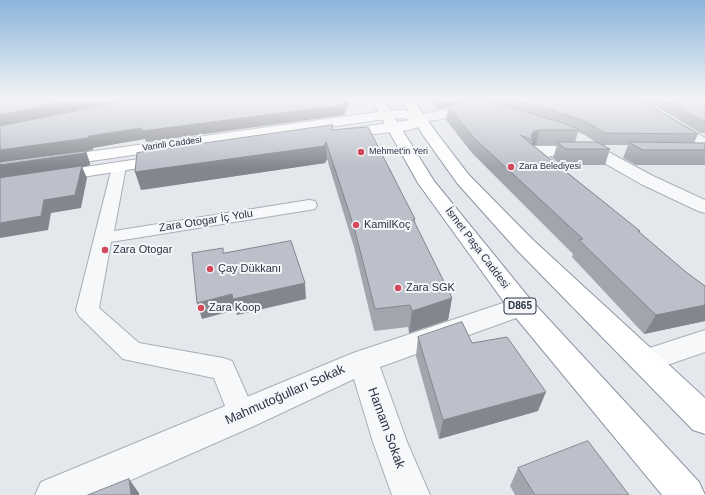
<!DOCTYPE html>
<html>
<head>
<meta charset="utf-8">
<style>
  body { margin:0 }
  canvas { display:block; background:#e4e7ec }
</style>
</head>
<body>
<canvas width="705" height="495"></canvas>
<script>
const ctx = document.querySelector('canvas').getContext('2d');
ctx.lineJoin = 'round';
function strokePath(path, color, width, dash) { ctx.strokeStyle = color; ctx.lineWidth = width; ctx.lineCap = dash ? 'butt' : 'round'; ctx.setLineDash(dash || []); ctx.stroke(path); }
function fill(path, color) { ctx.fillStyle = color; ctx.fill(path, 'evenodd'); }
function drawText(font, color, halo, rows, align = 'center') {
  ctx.font = font + ' Helvetica,sans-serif'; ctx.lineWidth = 4; ctx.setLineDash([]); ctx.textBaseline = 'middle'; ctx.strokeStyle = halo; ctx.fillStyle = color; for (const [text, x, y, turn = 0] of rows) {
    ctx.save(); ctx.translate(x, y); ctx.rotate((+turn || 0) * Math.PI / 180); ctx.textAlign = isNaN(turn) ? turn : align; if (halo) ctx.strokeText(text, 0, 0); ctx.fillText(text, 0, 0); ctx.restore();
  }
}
const service = new Path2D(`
  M119,163L124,164L126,167L114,231L309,200L315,201L317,205L315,209L309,210L111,242L99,308L139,343L223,358L232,361L256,415L252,424L242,428L232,424L214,378L123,359L79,316L76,310L112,167L114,164Z`);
const minor = new Path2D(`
  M465,99H478C466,117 439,120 419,122L414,121L412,118L414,115L443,110L456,105Z
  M628,99H642L662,113L705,138V150L700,148L652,119Z
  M536,146H595L601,148L653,176L705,200V213L698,211L641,184L592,156H549L562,170L559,174C545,177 536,162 528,151L530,148Z
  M521,297L530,299L534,306L530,313L380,367L407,442L430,495H392L373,442L354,379L254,426L97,495H35L41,482L230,404L353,353Z
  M705,330V352L644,373L634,369L629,361L634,353Z`);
const secondary = new Path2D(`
  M402,110L424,115L426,118L422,126L409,130L340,138L335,137L333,134L335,131L340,130L411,120L402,118L385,119L0,174V164L385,111Z
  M165,155L171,157L173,160L171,163L0,190V180Z`);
const trunk = new Path2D(`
  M371,99H383L434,181L530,299L699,482L705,495H662L512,313L418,183Z
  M401,99H413L436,132L469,175L532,239L705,398V434L693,430L516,249L457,183L423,135Z`);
const wall = new Path2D(`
  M429,99H463L455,104L438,109Z
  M467,99H643L656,109L698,134L694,143H705V165H636L623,158L628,145H601L610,149L605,165H561L553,158L557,145H533L640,231L639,232L686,272L705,286V321L644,334L572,257L573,254L472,153L446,120L448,107ZM578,132L583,134L596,142H575Z
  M647,99H705V133H700L646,100Z
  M333,130L415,219V224L452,298L448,320L409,333L408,327L374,331L354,247L327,159L325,163L141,190Z
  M418,337L472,343L538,411L439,439L416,356Z
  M518,468L629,495H515L510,486Z`);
const shadedWall = new Path2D(`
  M79,99H130L0,127V115Z
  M347,99H349V104L344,115L146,142L145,139L93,148V150L86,151L90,163V165L82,167L87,178L81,208L51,213L48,230L0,238V150L142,128Z
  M439,99H463L455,104L438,109Z
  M539,130L536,145L531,146L533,140L531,136L533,132Z
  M326,142L327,159L325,163L141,190L135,172Z
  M305,283L306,299L237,315L235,310L202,319L197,303L232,294Z
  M452,298L448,320L409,333L412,311Z
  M705,305V321L644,334L656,315Z
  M546,392L538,411L439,439L443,420Z
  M129,479L139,493V495H131Z`);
const building = new Path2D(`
  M0,99H79L0,115Z
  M130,99H347L344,105L142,131V128L89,136L88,138L0,150V126L115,103Z
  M467,99H480L557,121L576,128L579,130H539L533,132L531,136L533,140L520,135L640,231H638L686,272L705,286V305L656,315L579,240L583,239L474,138L448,107Z
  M510,99H643L656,109L698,134L604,133L587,122L567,115Z
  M665,99H705V122Z
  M333,125L331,130L368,127L415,219H413L452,298L412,311L410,305L375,309L354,227L326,142L324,146L135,172L137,153Z
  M557,142H597L610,149H566Z
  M629,142L705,143V150H643Z
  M86,151L85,153L0,165V162Z
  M82,166L75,195L44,200L41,216L0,223V178Z
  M291,241L305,283L233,299L232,294L197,303L192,253L223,248V253Z
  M462,322L472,343L507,337L546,392L443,420L418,337Z
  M588,441L629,495H535L518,468Z
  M129,479L131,495H88Z`);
const markers = [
  [361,152,4,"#d1495b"],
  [511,167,4,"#d1495b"],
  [356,225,4,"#d1495b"],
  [105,250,4,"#d1495b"],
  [210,269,4,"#d1495b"],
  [398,288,4,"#d1495b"],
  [201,308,4,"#d1495b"]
];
const farStreetnames = [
  ["Varinli Caddesi",172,144,-8]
];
const farPoinames = [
  ["Mehmet'in Yeri",369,152],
  ["Zara Belediyesi",519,167]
];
const shields = [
  [520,306,32]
];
const shieldNames = [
  ["D865",520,306]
];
const streetNames = [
  ["Zara Otogar İç Yolu",206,221,-9],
  ["İsmet Paşa Caddesi",477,248,53]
];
const poiNames = [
  ["KamilKoç",364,225],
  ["Zara Otogar",113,250],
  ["Çay Dükkanı",218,269],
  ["Zara SGK",406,288],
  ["Zara Koop",209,308]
];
const nearStreetnames = [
  ["Mahmutoğulları Sokak",285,395,-24],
  ["Hamam Sokak",386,428,70]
];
strokePath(service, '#a9aeb7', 2);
strokePath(minor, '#a9aeb7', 2);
strokePath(secondary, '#a9aeb7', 2);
strokePath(trunk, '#8b94a3', 2);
fill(service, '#f7f8fa');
fill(minor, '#f7f8fa');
fill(secondary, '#fff');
fill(trunk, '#fff');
fill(wall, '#a1a5ae');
fill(shadedWall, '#83868d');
fill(building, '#bbc0ca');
strokePath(building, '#83868d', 1);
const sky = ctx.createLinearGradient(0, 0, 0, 168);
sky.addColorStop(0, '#8bb4dd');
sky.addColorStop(0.59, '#f3f4f6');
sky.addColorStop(1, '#f3f4f600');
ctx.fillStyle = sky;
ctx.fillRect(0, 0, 705, 168);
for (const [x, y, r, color] of markers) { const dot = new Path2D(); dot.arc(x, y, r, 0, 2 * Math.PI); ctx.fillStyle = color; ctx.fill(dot); strokePath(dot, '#f4f6f9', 1.5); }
drawText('9px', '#2b3445', '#f4f6f9', farStreetnames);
drawText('9px', '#2b3445', '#f4f6f9', farPoinames, 'left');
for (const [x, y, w] of shields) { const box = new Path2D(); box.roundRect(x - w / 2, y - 8, w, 16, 3); ctx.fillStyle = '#f4f6f9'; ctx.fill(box); strokePath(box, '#2b3445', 1); }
drawText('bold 10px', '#2b3445', null, shieldNames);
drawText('11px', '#2b3445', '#f4f6f9', streetNames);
drawText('11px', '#2b3445', '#f4f6f9', poiNames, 'left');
drawText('13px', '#2b3445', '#f4f6f9', nearStreetnames);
</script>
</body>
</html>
